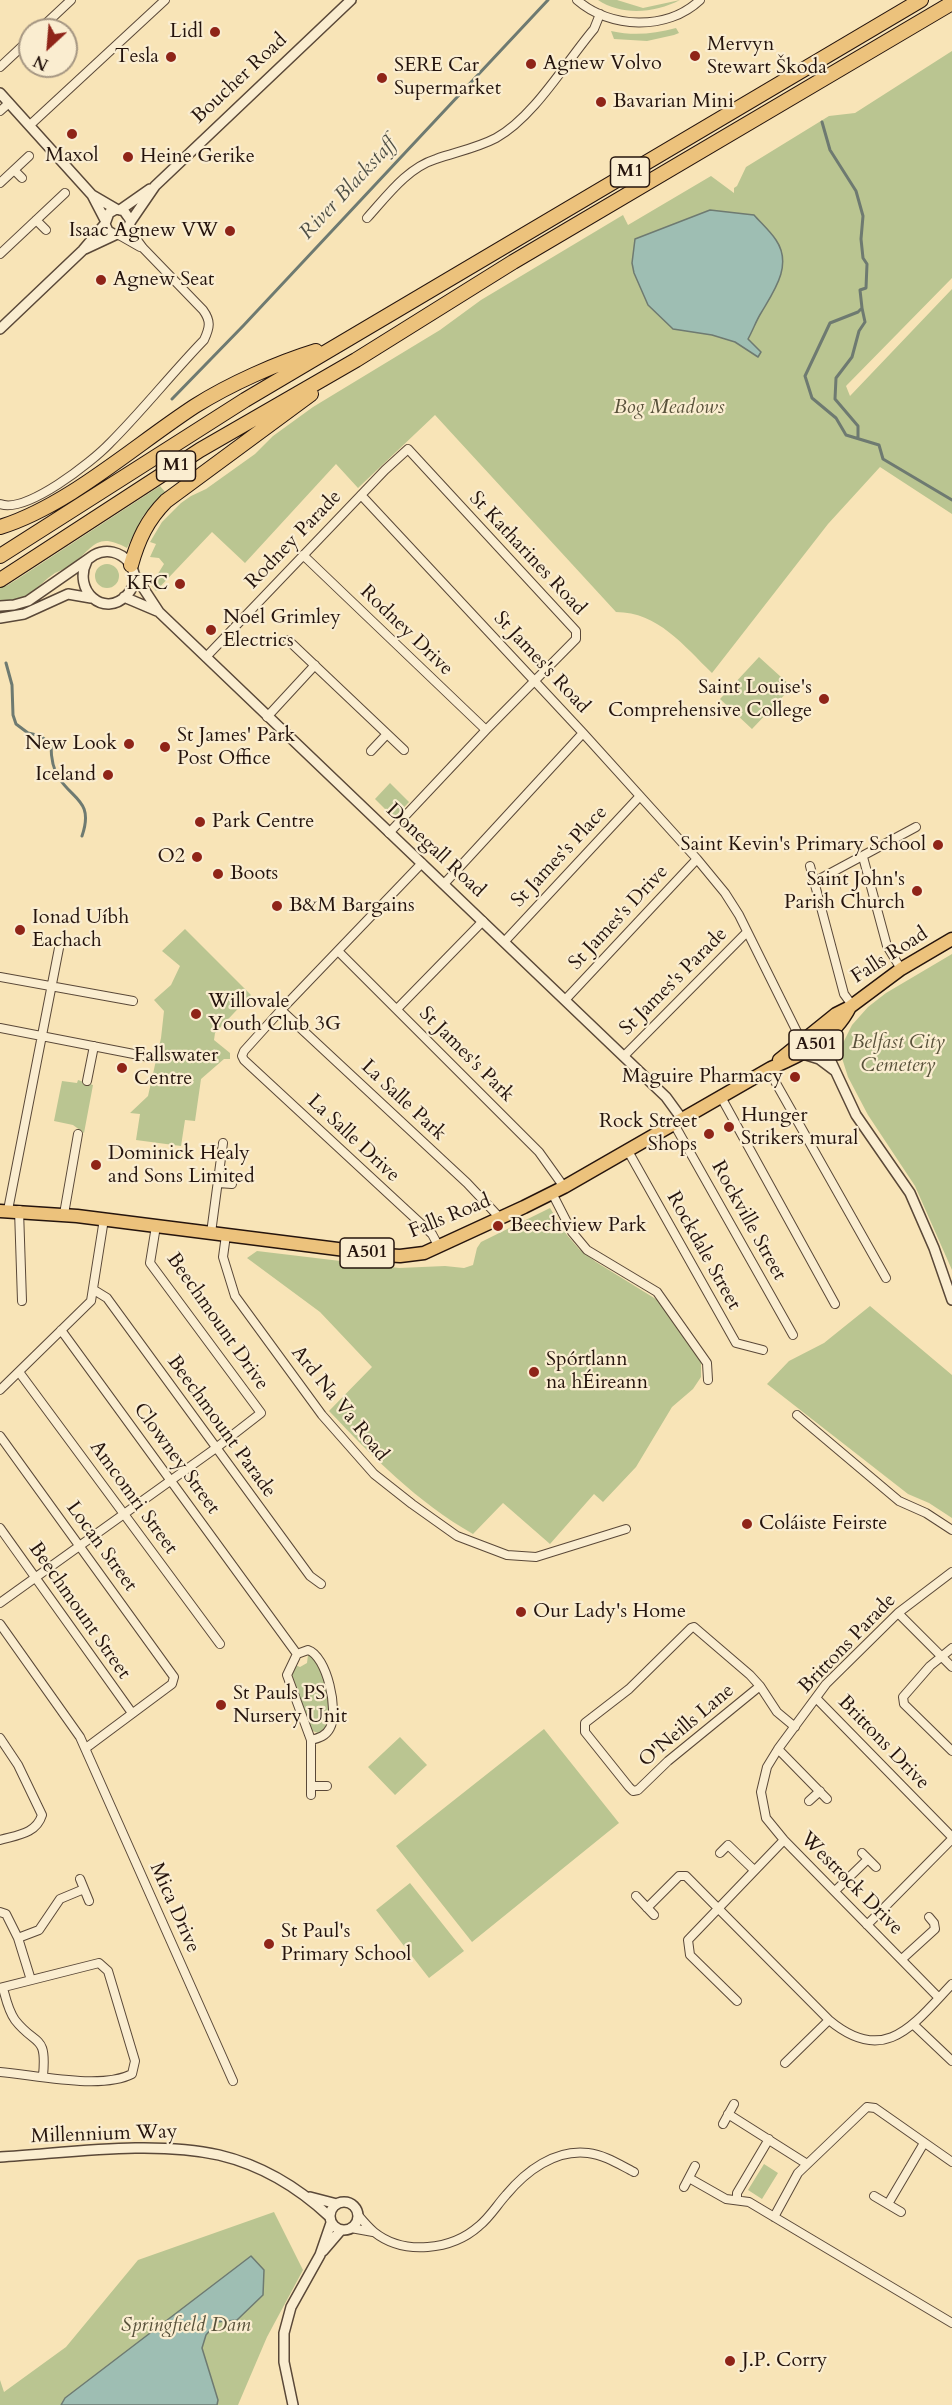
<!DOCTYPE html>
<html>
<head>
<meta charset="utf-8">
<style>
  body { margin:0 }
  #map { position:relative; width:952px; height:2405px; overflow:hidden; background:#f8e4b7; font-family:Cardo,serif }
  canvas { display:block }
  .north { position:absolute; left:18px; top:18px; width:60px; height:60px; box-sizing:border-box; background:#faedd0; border:2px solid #a59682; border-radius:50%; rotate:206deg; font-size:16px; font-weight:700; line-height:24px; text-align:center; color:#25140d }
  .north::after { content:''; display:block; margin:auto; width:21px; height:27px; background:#8f2418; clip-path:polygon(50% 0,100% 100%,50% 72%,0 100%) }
</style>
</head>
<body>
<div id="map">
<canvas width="952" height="2405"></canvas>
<div class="north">N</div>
</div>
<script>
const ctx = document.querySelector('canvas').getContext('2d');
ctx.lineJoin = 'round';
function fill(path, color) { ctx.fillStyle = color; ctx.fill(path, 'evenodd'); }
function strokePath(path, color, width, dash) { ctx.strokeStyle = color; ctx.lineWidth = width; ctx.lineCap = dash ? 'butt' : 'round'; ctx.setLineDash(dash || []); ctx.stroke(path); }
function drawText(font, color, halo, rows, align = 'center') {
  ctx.font = font + ' Cardo,serif'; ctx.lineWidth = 4.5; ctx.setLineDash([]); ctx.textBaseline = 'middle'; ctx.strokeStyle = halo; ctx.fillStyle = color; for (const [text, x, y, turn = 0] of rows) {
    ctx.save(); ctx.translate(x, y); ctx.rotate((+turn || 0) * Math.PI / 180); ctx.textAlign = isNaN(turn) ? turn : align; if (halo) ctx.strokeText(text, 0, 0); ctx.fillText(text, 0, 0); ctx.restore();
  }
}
const green = new Path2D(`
  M598,0H617L643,8L680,0C655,13 622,16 598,0Z
  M676,28L679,33L674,35L647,41L614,39L611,31C634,36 653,34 676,28Z
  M952,51V278L846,386L850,396L952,289V514L880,467L828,524L712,673C684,646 658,612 616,612L435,415L358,488L336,464L245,563L212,532L156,591L151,585L164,564L159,558L150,557L156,544L150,542L162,522L181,503L191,496L206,489L255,454L273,436L313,407L440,330L481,300L623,215L628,225L711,176L734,193V188L737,186L746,167L829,116L855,113Z
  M160,486L166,493L143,516L127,548C96,531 94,548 72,564C67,568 61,570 55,573C34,587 31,603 0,600V586H6L16,580Z
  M95 576a12 12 0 1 1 24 0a12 12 0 1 1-24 0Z
  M759,657L792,687L752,729L720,699Z
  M390,783L409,802L394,818L375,799Z
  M185,929L251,995L215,1033L214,1040L230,1053V1059H224L201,1079L195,1121L185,1120L181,1146L136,1140L140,1114L130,1113L148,1096L161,1038L164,1011L154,1000L171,985L180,966L162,951Z
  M952,954V1270L915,1186L868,1115L848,1077L841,1055L843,1043L852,1025L868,1007L886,993Z
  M78,1080L93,1085L84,1133L73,1125L54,1121L62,1081L77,1083Z
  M550,1208L567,1235L579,1249L596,1262L659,1301L701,1361V1377L693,1389L672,1407L636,1467L603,1502L594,1494L550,1544L503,1503L473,1534C417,1502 373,1457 329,1411L372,1367L320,1312L247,1258L257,1251L399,1268L445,1266L464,1268L473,1265L477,1248L481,1242Z
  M870,1306L952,1375V1518L929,1503L908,1494L767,1384L789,1361L824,1343Z
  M308,1655C324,1661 333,1708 328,1723C326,1729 323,1731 318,1733L310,1730L291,1673L295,1665L300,1667L307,1663Z
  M544,1729L619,1823L472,1942L396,1846Z
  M400,1737L427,1765L395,1795L368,1767Z
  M410,1883L464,1951L429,1978L376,1910Z
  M764,2164L778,2173L762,2199L748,2190Z
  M274,2212L303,2270L267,2337L238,2405H0V2380L4,2392L66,2347L138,2260Z`);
const water = new Path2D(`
  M710,210L754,215C761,223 770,231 776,240C793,265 774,291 761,313C756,321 753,330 748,339L761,352L758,357L735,342L712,335L673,329L648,305L634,273L632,263L635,239Z
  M251,2256L264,2270L263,2295L237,2320L217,2322L206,2335L202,2348L218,2400L217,2405H61L65,2398Z`);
const stream = new Path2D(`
  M822,122L830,150L856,191L863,216L861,239L863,258L867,264L866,288L860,290L862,308L858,312L830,323L805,376L812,398L836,418L846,435L879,445L883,459L952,500
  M172,399L243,326L548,0
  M858,437V426L835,399L836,378L852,357L859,331L865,322L862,308
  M6,663L12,685L13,715L16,724L28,733L41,736L51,745C51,757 52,768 59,778C73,800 94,801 82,836`);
const minor = new Path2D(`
  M577,0C610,29 667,31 700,0
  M39,30L71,0
  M0,67L30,39
  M0,111L9,103
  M30,125L165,0
  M14,170L22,178
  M0,183L29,156
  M367,218C387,196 407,168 436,159C456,152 477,148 496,138C534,117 566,62 594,29L600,14
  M36,220L46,230
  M119,235L140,247
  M0,254L65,193
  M361,495L583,733L697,859L725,893L739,915L802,1042
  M0,504C26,514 92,462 110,443C143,410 172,373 204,340C210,327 211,321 203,310L143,248L129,229
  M303,555L486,730
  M288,640L404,750
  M206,657L385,470L408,449L576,631V639L486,730L389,833
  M267,717L315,665
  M371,751L387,734
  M863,857L887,946L901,969
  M422,863L281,1010L244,1051L242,1056L244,1060L432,1234L439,1247
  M810,866L844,994L852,1005
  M814,882L916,827
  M444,884L583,733
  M505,941L640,796
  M338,951L539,1152L564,1187
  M0,977L133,1001
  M565,1000L697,859
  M397,1009L483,921
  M281,1010L467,1183L500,1218
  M0,1028L149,1057
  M624,1056L747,932
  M768,1069L886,1278
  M87,1081L94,1046
  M721,1097L835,1304
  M674,1124L793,1335
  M628,1151L736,1343L763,1350
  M218,1183L232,1184
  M552,1193L572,1232L587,1250L657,1292L707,1363L708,1380
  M8,1210L59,948
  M19,1210L22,1301
  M64,1214L78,1134
  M211,1233L223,1143
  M226,1235L223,1257L235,1296L322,1415L374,1474L412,1504L457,1536L507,1555L536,1557L626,1529
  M94,1290L107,1298L310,1576L321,1584
  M61,1330L297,1654
  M19,1372L220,1644
  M0,1390L91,1301L104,1219
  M797,1415L899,1501L926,1513L952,1530
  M0,1436L174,1677L172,1684L86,1748
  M0,1528L132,1713
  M0,1603L216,1448L261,1413L150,1263L156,1226
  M898,1613L952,1667
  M0,1624L80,1737L233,2081
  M952,1648L930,1666L903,1697L904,1704L952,1751
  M308,1650C327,1656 339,1711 330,1728C326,1736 319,1738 311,1740L287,1675L297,1654Z
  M760,1686L668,1761L638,1790L633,1791L629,1787L585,1732V1723L629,1689L691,1628L694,1627L750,1675L760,1686L777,1712L795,1727
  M816,1698L952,1837
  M0,1738L18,1765L42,1815C36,1834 17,1835 0,1840
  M778,1749L827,1799
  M311,1786H327
  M311,1795V1740
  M809,1801L820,1791
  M720,1853L728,1845L754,1870
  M862,1853L876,1867
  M80,1879L89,1901
  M835,1891L868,1859
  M636,1896L654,1915
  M647,1908L679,1876H686L829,2020C885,2067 914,2024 952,1984
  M0,1912L6,1914L18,1938L31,1980
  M867,1925L952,1839
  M18,1938L39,1930L60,1899L84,1889
  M902,1959L935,1929L934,1923L929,1917
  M0,1988L99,1963L108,1971L135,2061L132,2074C101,2090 36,2075 0,2072
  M3,1988C6,1999 8,2010 15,2020C36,2047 47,2033 43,2076
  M939,1998L784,1840L766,1818L761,1792L767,1767L778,1749L826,1684L898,1613L952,1572
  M737,2001L690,1955L688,1940L784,1840
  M914,2025L952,2061
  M785,2063L829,2020
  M728,2114L807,2164
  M723,2124L734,2104
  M689,2178L726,2199L749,2202L952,2323
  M684,2187L695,2166
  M874,2196L901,2212
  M737,2200V2193L769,2139
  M888,2204L924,2143
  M358,2215C363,2221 368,2227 374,2232C404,2256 452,2250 479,2226C490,2217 497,2205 506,2195C526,2171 555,2149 588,2153C605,2155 620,2165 634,2172
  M774,2217L798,2173L867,2107L875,2108L952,2162
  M351,2228L373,2232`);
const tertiary = new Path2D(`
  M0,93L92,195L105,220
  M92,195L116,209
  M120,210L150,189
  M131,221L124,211L116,209L109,213L105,224L108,231L115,235L126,232L131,221L155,186L351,0
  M85,249L115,235
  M0,329L83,250L105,224
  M134,574L159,612L666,1097L682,1119
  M124,597L157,611
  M0,606L14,605L28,601L94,555C120,541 148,573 127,595C104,619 72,590 87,561
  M0,618L24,614L68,594L91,598
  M819,1036L856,1115L910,1193L934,1248L952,1300
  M803,1054L819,1059L835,1071
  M0,2157C68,2153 152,2140 219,2155C261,2165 299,2188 330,2217
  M310,2197L337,2204
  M330 2216a14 14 0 1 1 28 0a14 14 0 1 1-28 0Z
  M323,2251L341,2230
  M293,2405L284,2362V2333L291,2307L320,2255L331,2223`);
const primary = new Path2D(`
  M779,1060L836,1014L850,1007L901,969L952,939
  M0,1211L77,1216L385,1255L400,1256L424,1253L524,1207L564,1187L771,1068C802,1055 834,1039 850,1007`);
const motorway = new Path2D(`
  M0,527C68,506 135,445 195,406C230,384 277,363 316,351
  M0,556L245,400L921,0
  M131,565C138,540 147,520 166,501L311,394
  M0,580L200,450L356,360L513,262L952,3`);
const markers = [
  [215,32,6,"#8f2418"],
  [695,56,6,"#8f2418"],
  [171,57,6,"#8f2418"],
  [531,64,6,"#8f2418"],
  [382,78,6,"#8f2418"],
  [601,102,6,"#8f2418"],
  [72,134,6,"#8f2418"],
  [128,157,6,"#8f2418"],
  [230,231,6,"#8f2418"],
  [101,280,6,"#8f2418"],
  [180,584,6,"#8f2418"],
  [211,630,6,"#8f2418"],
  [824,699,6,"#8f2418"],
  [129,744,6,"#8f2418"],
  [165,747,6,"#8f2418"],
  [108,775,6,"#8f2418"],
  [200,822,6,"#8f2418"],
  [938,845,6,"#8f2418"],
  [197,857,6,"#8f2418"],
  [218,874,6,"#8f2418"],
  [917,891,6,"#8f2418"],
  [277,906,6,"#8f2418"],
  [20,930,6,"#8f2418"],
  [196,1014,6,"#8f2418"],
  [122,1068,6,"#8f2418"],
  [795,1077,6,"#8f2418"],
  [729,1127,6,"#8f2418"],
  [709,1134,6,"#8f2418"],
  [96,1165,6,"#8f2418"],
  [498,1226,6,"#8f2418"],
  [534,1372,6,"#8f2418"],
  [747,1524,6,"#8f2418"],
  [521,1612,6,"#8f2418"],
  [221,1705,6,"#8f2418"],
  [269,1944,6,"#8f2418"],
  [730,2361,6,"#8f2418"]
];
const shields = [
  [630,172,39],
  [176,466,39],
  [816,1045,54],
  [367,1253,54]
];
const shieldNames = [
  ["M1",630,172],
  ["M1",176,466],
  ["A501",816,1045],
  ["A501",367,1253]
];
const poiNames = [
  ["Lidl",203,32,"right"],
  ["Mervyn",707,45],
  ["Stewart Škoda",707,68],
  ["Tesla",159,57,"right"],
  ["Agnew Volvo",543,64],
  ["SERE Car",394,66],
  ["Supermarket",394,89],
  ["Bavarian Mini",613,102],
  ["Maxol",72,156,"center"],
  ["Heine Gerike",140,157],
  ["Isaac Agnew VW",218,231,"right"],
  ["Agnew Seat",113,280],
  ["KFC",168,584,"right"],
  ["Noel Grimley",223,618],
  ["Electrics",223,641],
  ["Saint Louise's",812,688,"right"],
  ["Comprehensive College",812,711,"right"],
  ["St James' Park",177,736],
  ["Post Office",177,759],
  ["New Look",117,744,"right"],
  ["Iceland",96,775,"right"],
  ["Park Centre",212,822],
  ["Saint Kevin's Primary School",926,845,"right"],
  ["O2",185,857,"right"],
  ["Boots",230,874],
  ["Saint John's",905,880,"right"],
  ["Parish Church",905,903,"right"],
  ["B&M Bargains",289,906],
  ["Ionad Uíbh",32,918],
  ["Eachach",32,941],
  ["Willovale",208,1002],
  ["Youth Club 3G",208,1025],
  ["Fallswater",134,1056],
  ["Centre",134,1079],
  ["Maguire Pharmacy",783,1077,"right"],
  ["Hunger",741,1116],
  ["Strikers mural",741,1139],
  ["Rock Street",697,1122,"right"],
  ["Shops",697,1145,"right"],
  ["Dominick Healy",108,1154],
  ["and Sons Limited",108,1177],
  ["Beechview Park",510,1226],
  ["Spórtlann",546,1360],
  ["na hÉireann",546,1383],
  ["Coláiste Feirste",759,1524],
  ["Our Lady's Home",533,1612],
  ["St Pauls PS",233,1694],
  ["Nursery Unit",233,1717],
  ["St Paul's",281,1932],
  ["Primary School",281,1955],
  ["J.P. Corry",742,2361]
];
const streetNames = [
  ["Boucher Road",240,79,-43],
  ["Rodney Parade",294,540,-46],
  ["St Katharines Road",527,554,47],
  ["Rodney Drive",406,631,44],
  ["St James's Road",541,663,47],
  ["Donegall Road",435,851,43],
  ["St James's Place",560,857,-47],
  ["St James's Drive",619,918,-47],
  ["Falls Road",890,956,-33],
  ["St James's Parade",674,982,-45],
  ["St James's Park",466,1055,45],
  ["La Salle Park",403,1101,43],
  ["La Salle Drive",353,1139,43],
  ["Falls Road",450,1217,-22],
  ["Rockville Street",748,1221,61],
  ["Rockdale Street",703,1251,61],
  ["Beechmount Drive",217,1322,55],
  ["Ard Na Va Road",339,1404,51],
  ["Beechmount Parade",221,1427,54],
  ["Clowney Street",176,1459,54],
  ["Amcomri Street",133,1498,54],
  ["Locan Street",101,1547,54],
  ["Beechmount Street",79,1611,55],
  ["Brittons Parade",848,1644,-46],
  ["O'Neills Lane",687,1726,-40],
  ["Brittons Drive",883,1743,46],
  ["Westrock Drive",851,1884,45],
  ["Mica Drive",174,1908,66],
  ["Millennium Way",104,2135,-2]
];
const parkNames = [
  ["Bog Meadows",669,408],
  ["Belfast City",898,1043],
  ["Cemetery",898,1066],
  ["Springfield Dam",186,2326]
];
const waterNames = [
  ["River Blackstaff",349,189,-47]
];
fill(green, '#bac591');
fill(water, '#9ebeb3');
strokePath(water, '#6e7a71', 1.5);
strokePath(stream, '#6e7a71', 3);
strokePath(minor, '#5a4838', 10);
strokePath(tertiary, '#5a4838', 12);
strokePath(primary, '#25140d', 15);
strokePath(motorway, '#25140d', 16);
strokePath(minor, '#faedd0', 8);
strokePath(tertiary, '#faedd0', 9);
strokePath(primary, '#ecc27c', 12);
strokePath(motorway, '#ecc27c', 14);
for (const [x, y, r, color] of markers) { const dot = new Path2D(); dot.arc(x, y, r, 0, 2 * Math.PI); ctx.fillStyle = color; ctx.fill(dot); strokePath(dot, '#faedd0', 2); }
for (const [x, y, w] of shields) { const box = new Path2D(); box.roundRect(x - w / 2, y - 15, w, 30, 4.5); ctx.fillStyle = '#faedd0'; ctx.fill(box); strokePath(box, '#25140d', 1.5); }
drawText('bold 18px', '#25140d', null, shieldNames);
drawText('20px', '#25140d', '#faedd0', poiNames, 'left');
drawText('20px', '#25140d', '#faedd0', streetNames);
drawText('italic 20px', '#59523b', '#faedd0', parkNames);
drawText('italic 21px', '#4f5047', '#faedd0', waterNames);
</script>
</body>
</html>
